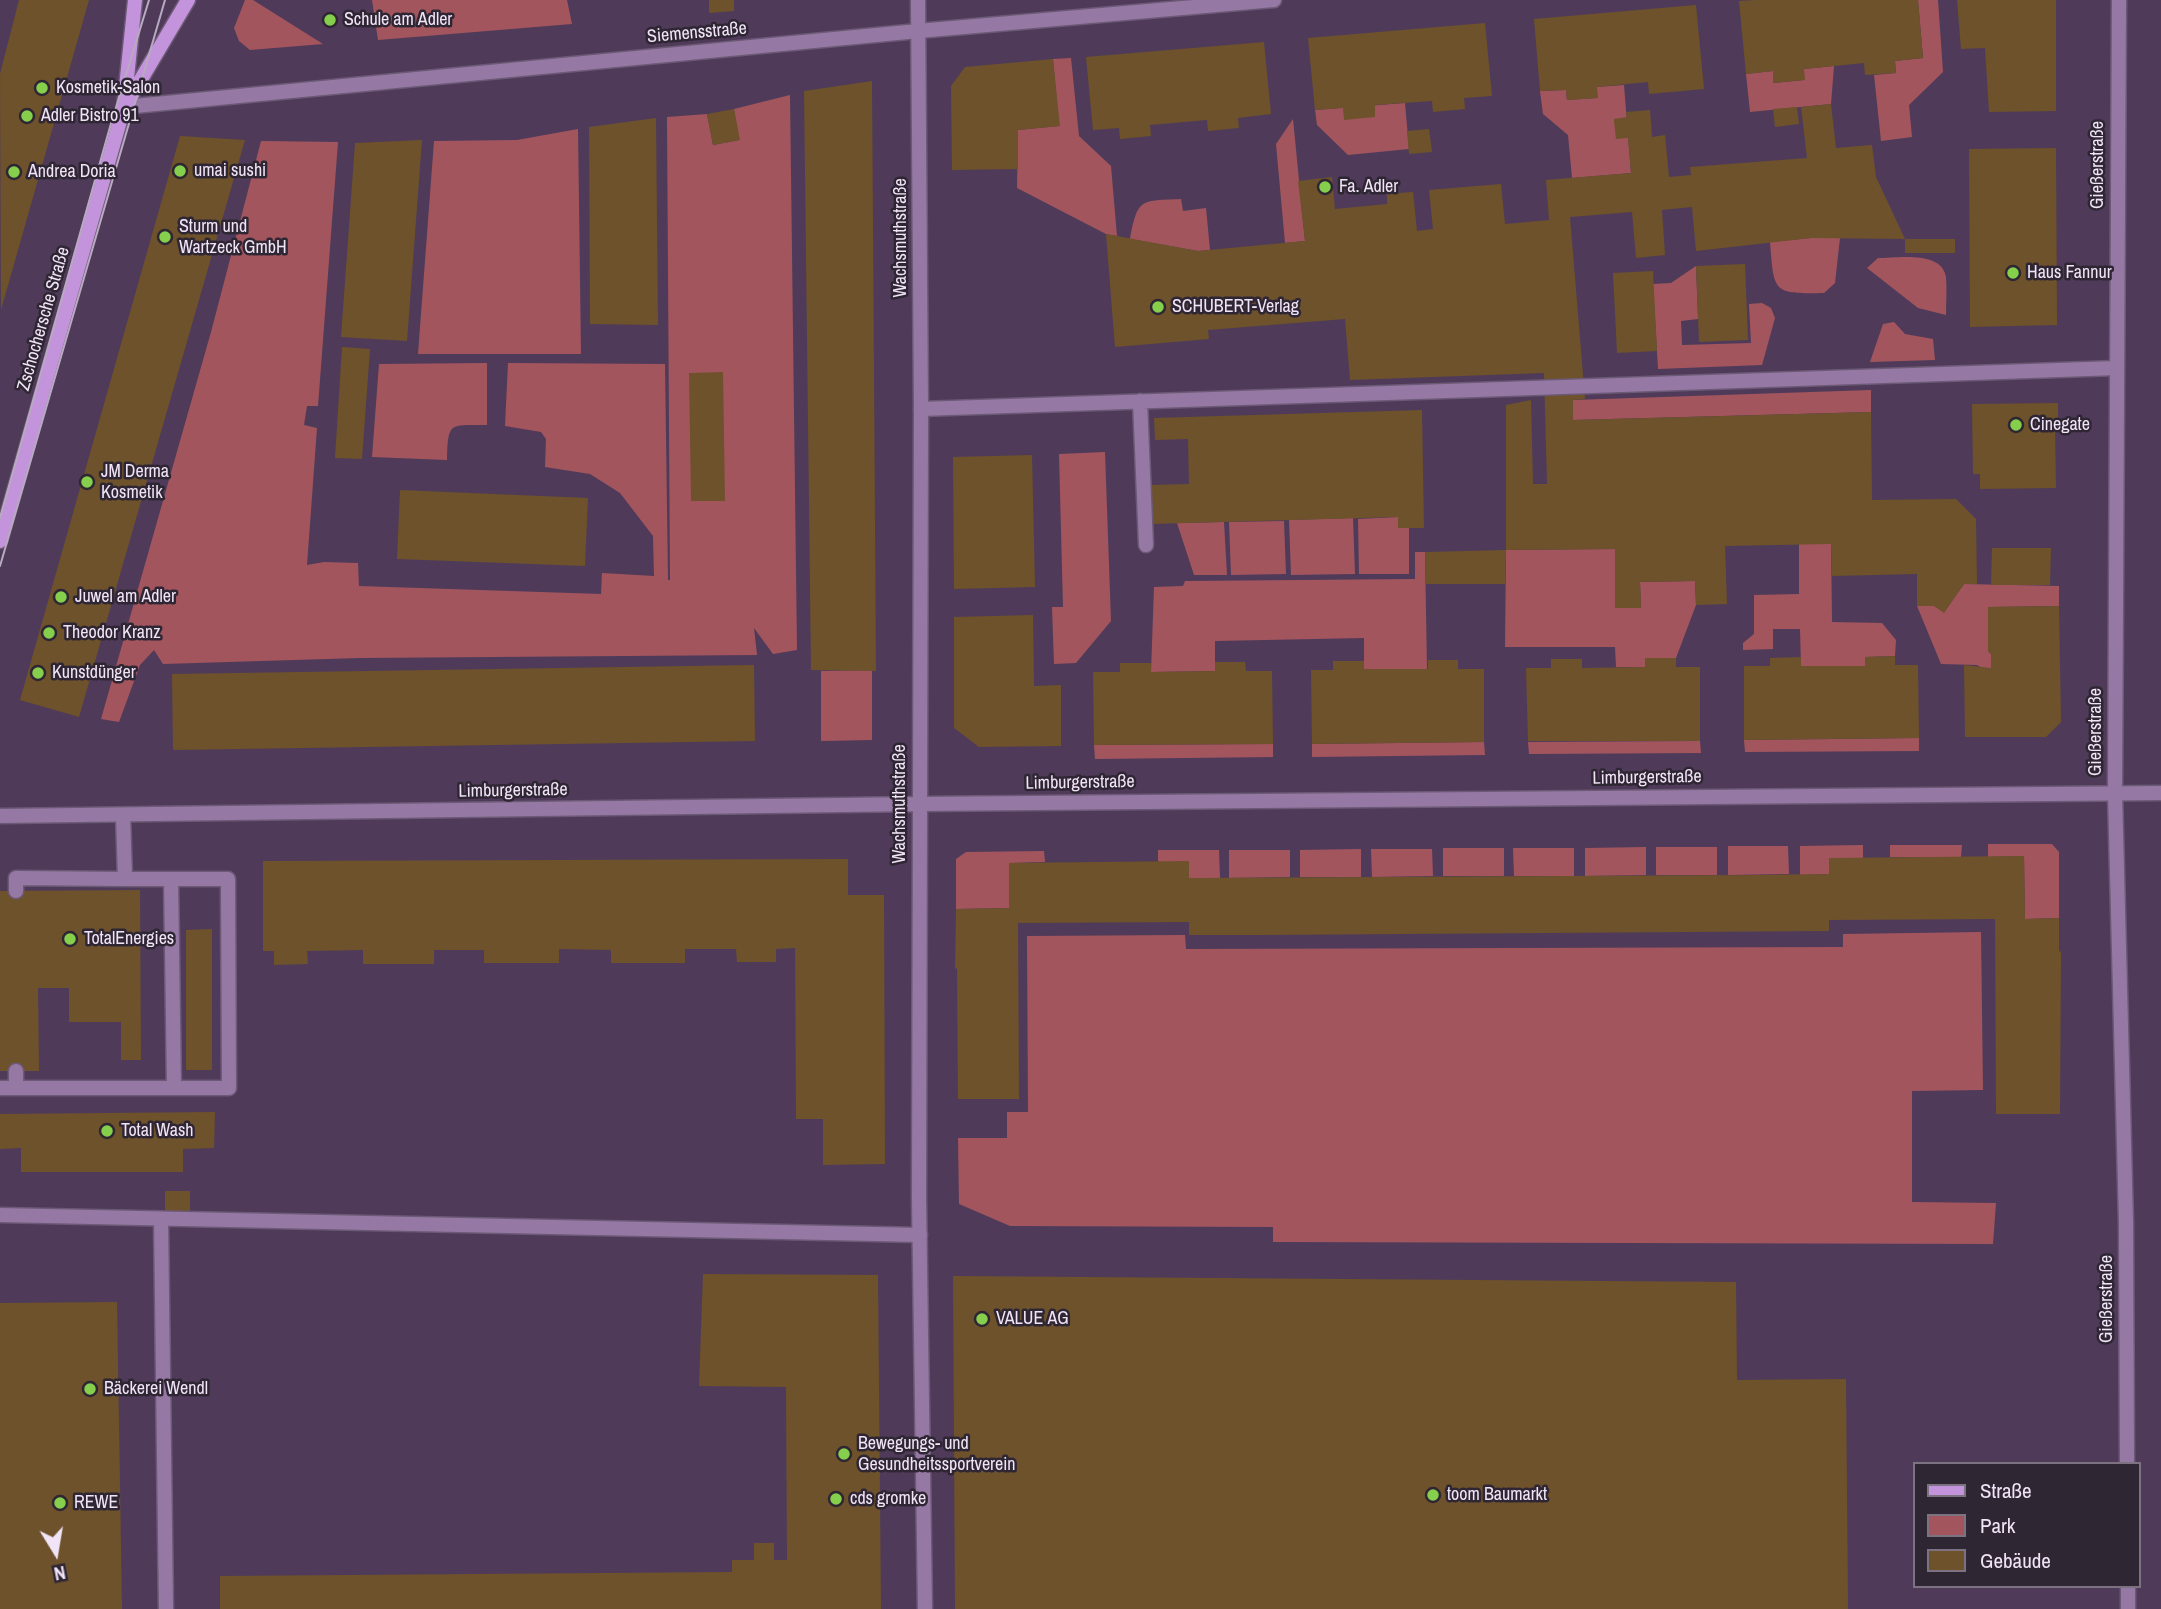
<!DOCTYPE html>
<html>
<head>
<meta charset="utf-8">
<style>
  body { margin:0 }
  #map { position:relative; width:2161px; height:1609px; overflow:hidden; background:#4f3b59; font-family:"Archivo Narrow",sans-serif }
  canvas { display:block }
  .legend { position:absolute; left:1913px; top:1462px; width:228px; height:126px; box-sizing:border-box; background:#2f2634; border:2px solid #7c7282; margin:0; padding:9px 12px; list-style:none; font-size:21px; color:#f0e4f6 }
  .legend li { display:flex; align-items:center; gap:14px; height:35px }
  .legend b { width:35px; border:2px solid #7c7282 }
  .north { position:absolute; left:21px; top:1518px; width:70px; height:70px; -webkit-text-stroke:5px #2f2634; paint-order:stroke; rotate:169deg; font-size:19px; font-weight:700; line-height:28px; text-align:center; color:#f0e4f6 }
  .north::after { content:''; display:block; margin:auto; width:24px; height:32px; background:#f0e4f6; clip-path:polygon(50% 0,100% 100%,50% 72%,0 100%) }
</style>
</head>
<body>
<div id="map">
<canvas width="2161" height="1609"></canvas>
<ul class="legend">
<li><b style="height:9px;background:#c393db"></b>Straße</li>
<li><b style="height:19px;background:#a3555e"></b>Park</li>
<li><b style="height:19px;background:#6e522b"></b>Gebäude</li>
</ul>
<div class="north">N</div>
</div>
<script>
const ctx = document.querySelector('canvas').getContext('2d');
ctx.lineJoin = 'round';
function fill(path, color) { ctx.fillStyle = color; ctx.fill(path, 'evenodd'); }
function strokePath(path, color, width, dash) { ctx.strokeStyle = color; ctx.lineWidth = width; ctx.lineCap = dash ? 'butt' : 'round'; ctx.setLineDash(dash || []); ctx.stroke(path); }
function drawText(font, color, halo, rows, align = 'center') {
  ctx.font = font + ' "Archivo Narrow",sans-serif'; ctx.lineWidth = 5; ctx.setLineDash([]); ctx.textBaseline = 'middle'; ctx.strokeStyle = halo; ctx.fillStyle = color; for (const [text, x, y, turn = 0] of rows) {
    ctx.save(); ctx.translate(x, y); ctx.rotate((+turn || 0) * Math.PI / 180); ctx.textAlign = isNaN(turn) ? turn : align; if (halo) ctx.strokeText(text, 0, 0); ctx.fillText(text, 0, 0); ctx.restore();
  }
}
const green = new Path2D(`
  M245,0H253L323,44L250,50L239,41L234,28Z
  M372,0H567L572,24L378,40Z
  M1918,0H1938L1943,72L1909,105L1912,137L1881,141L1874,75L1896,73L1895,61L1923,58Z
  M1071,58L1079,136L1111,166L1117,236L1106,234L1017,188L1018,130L1059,126L1053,59Z
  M1834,66L1831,104L1750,112L1746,74L1773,71L1774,83L1804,80V69Z
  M1624,85L1631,173L1572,178L1568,135L1543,114L1540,91L1566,90L1567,100L1597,98V87Z
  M790,95L797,650L773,654L754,628L757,655L360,658L163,664L154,650L140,665L119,722L101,719L211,332L261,141L338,142L318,406H307L304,425L317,428L307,565L324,562L358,563L359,586L601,594L602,573L654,576L653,536L620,493L590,474L545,467L546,439L541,432L505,426L508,363L665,364L668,580H670L667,117L707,114L713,145L739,140L734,109Z
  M1405,103L1409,149L1348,155L1317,125L1315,110Z
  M1293,119L1305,241L1285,243L1276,144Z
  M578,129L581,354H418L434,141L517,140Z
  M1181,199L1183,211L1206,208L1210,250L1198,251L1130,239C1138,197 1141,201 1181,199Z
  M1811,238H1840L1835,283L1824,293C1773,294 1774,293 1770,242Z
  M1878,258C1897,258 1942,250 1946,277C1947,289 1946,303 1946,315L1918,308L1867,268Z
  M1696,266L1698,319L1681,321L1682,345L1751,343L1749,304L1762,303L1771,308L1775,318L1762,365L1658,369L1653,284L1671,283Z
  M1894,322L1905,334L1933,339L1935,360L1870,362L1883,324Z
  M487,363V425C449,425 448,421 447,460L372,457L379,364Z
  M1871,390V412L1573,420V400Z
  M1105,452L1111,621L1076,663L1054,664L1052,607H1063L1059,454Z
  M1398,517V528H1409V574H1359L1358,519Z
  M1353,518L1355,574L1291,575L1289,520Z
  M1284,521L1286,574L1231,575L1229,522Z
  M1224,522L1227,575H1194L1177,523Z
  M1799,544H1831L1832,622L1882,623L1896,640L1895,656L1865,657V666H1801L1800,629H1773V649L1743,650V643L1754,634V595L1799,594Z
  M1615,549V607L1641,608L1640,582L1695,581L1696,605L1676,658L1645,667H1616L1615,647H1505L1506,550Z
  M1415,552H1425L1427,670L1364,669V638L1215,641V671L1151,672L1154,587L1183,586L1185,581L1415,579Z
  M1964,584L2059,586V606L1988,607V651L1991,654V668H1982L1977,665L1941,664L1917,606H1934L1944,612Z
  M872,670V740L821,741V671Z
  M1919,738V751L1745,752L1744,740Z
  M1700,741L1701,753L1529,754L1528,742Z
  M1484,742L1485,755L1312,757V744Z
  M1273,744V757L1095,759L1094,745Z
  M1988,844H2052L2059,852V918L2025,919L2024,856L1988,857Z
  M1863,845V858H1829V874L1800,875V846Z
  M1890,845H1962L1961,857H1890Z
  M1728,846H1788L1789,874L1728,875Z
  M1646,847V875L1585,876V848Z
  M1656,847H1717V875H1656Z
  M1443,848H1504V876H1443Z
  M1513,848H1574V876H1514Z
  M1361,849V877H1300V850Z
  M1371,849H1432L1433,876L1372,877Z
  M1158,850H1219L1220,878H1189L1158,861Z
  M1229,850H1290V877L1229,878Z
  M1044,851L1045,862L1009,863V908L956,909V859L966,852Z
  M1981,932L1983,1090L1912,1091V1202L1996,1203L1993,1244L1273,1242V1227L1010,1226L959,1204L958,1138H1007V1112H1028L1027,936L1185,935L1186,949L1843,947V934Z`);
const building = new Path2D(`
  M19,0H89L1,310L0,74Z
  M709,0H734V11L709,13Z
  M1755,0H1918L1923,58L1895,61L1896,73L1865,75L1864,63L1804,69L1805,80L1773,83V71L1746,74L1739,1Z
  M1957,0H2056V111L1989,112L1985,48L1961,49Z
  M1696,5L1704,89L1649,94L1648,82L1597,87L1598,98L1567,100L1566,90L1540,91L1534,19Z
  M1485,23L1492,96L1464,98L1465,109L1433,112L1432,101L1375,105V117L1344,120L1343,108L1315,110L1308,38Z
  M1264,42L1271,114L1238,118L1239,128L1208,131L1207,120L1150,125L1151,136L1120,139L1119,128L1093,130L1086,57Z
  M1053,59L1060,126L1018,130V169L952,170L951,86L965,67Z
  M872,81L876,671L811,670L804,91Z
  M1831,104L1836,148L1872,145L1876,177L1905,239L1811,238L1696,251L1692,207L1662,210L1665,255L1636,258L1632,212L1570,217L1585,399L1573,400V420L1871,412L1872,500L1956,499L1976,519L1977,584H1964L1944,613L1934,606H1917V574L1832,576L1831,544L1725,546L1727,604L1696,605L1695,581L1640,582L1641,608H1615V549L1506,550V405L1531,400L1533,484H1547L1544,373L1350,380L1345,319L1208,330L1209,339L1115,347L1106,234L1198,251L1305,241L1298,181L1332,177L1335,209L1387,204V194L1413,192L1417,231L1433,229L1429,190L1501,184L1505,224L1549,220L1546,180L1631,173L1628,138L1616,139L1614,121V119L1627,117L1626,112L1650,110L1652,137L1665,135L1669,177L1691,175L1690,167L1807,158L1801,107Z
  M1797,107L1799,124L1775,127L1773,109Z
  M734,109L740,140L713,145L707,114Z
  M656,118L658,325L590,324L589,127Z
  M1429,129L1432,152L1409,154L1407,131Z
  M180,136L245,140L79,717L20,700Z
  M422,140L407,341L341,337L355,143Z
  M2056,148L2057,325L1970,327L1969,149Z
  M1905,239H1955V253H1905Z
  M1745,264L1748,340L1699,342L1696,266Z
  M1653,271L1657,351L1617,353L1613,273Z
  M342,347L370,349L362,459L335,458Z
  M723,372L725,501H691L689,373Z
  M2058,403V430H2055L2056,488L1980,489V474H1973L1972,404Z
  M1422,410L1424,528H1398V517L1152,524L1151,485L1189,484L1188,439L1155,440L1154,418Z
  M1032,455L1035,587L954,589L953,457Z
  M400,490L588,498L585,566L397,559Z
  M1992,548H2051L2050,585H1991Z
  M1506,550L1505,584H1426L1425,552Z
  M2059,606L2061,722L2046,737H1965L1964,665L1991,668V654L1988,651V607Z
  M1033,615L1034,686L1061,685V746L979,747L954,728V617Z
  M1895,656V665H1918L1919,738L1744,740V666H1770V658L1801,657V666H1865V657Z
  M1645,658H1676V667H1700V741H1528L1526,668H1551V659H1582V668L1645,667Z
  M1428,660H1458V669H1484V742L1312,744L1311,670H1333V661H1364V669H1428Z
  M1215,662H1245L1246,671H1272L1273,744L1094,745L1093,672H1120V663H1151V672L1215,671Z
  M754,665L755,741L173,750L172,674Z
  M2024,856L2025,919L2059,918V952L2061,951L2060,1114H1996L1995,919L1829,920V931L1260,935H1189V922L1018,923L1019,1099H958L957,968L955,969L956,909L1009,908V863L1189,861V878L1758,875L1829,874V858Z
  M848,859V895H884L885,1164L823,1165V1119H796L795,948L776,949V962H737L736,949H685V963H611V950L559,949V963H484V950H434V964H363V950L307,951L308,964L274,965V951H263V861Z
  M140,890L141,1060H121V1022H69V988H38L39,1071H0V891Z
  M212,929V1070H186V930Z
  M215,1112L214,1148L183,1149V1172H21V1148L0,1149V1114Z
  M165,1191H190V1215H165Z
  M703,1274L878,1275L881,1609H220V1576L732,1572V1560H754V1543H774V1560H787L786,1387L699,1386Z
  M953,1276L1736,1282L1737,1380L1846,1379L1848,1609H955Z
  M117,1302L122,1609H0V1303Z`);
const service = new Path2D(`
  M1140,401L1146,545
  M921,409L2117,368
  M171,879L174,1088
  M16,891V878L125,879L123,815
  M0,1088H16V1071
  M16,1088H229L228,879H125
  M0,1215L920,1235
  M161,1219L166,1609`);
const minor = new Path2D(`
  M918,0L921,409L919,1198L925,1609
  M124,107L918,31L1274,0
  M0,816L919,804L2161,793`);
const tertiary = new Path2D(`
  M2119,0L2115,793L2126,1222L2127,1464
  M2128,1586V1609`);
const secondary = new Path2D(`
  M127,103L188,0
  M0,541L124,107L135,0`);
const tram = new Path2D(`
  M0,518L110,127L149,0
  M0,566L165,0`);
const markers = [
  [330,20,7,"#85cf4c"],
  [42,88,7,"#85cf4c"],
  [27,116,7,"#85cf4c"],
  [180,171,7,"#85cf4c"],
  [14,172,7,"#85cf4c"],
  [1325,187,7,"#85cf4c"],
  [165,237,7,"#85cf4c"],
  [2013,273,7,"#85cf4c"],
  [1158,307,7,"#85cf4c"],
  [2016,425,7,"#85cf4c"],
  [87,482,7,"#85cf4c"],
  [61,597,7,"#85cf4c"],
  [49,633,7,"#85cf4c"],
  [38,673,7,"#85cf4c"],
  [70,939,7,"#85cf4c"],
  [107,1131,7,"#85cf4c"],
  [982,1319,7,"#85cf4c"],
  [90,1389,7,"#85cf4c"],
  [844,1454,7,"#85cf4c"],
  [1433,1495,7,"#85cf4c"],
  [836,1499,7,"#85cf4c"],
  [60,1503,7,"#85cf4c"]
];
const poiNames = [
  ["Schule am Adler",344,20],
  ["Kosmetik-Salon",56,88],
  ["Adler Bistro 91",41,116],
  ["umai sushi",194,171],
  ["Andrea Doria",28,172],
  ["Fa. Adler",1339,187],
  ["Sturm und",179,227],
  ["Wartzeck GmbH",179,248],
  ["Haus Fannur",2027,273],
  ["SCHUBERT-Verlag",1172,307],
  ["Cinegate",2030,425],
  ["JM Derma",101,472],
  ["Kosmetik",101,493],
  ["Juwel am Adler",75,597],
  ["Theodor Kranz",63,633],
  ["Kunstdünger",52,673],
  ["TotalEnergies",84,939],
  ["Total Wash",121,1131],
  ["VALUE AG",996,1319],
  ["Bäckerei Wendl",104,1389],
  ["Bewegungs- und",858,1444],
  ["Gesundheitssportverein",858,1465],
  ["toom Baumarkt",1447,1495],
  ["cds gromke",850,1499],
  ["REWE",74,1503]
];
const streetNames = [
  ["Siemensstraße",697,33,-5],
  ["Gießerstraße",2098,165,-90],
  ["Wachsmuthstraße",901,238,-90],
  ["Zschochersche Straße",44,319,-74],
  ["Gießerstraße",2096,732,-90],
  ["Limburgerstraße",1647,778,-1],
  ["Limburgerstraße",1080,783,-1],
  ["Limburgerstraße",513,791,-1],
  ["Wachsmuthstraße",900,804,-90],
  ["Gießerstraße",2107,1299,-90]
];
fill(green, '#a3555e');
fill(building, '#6e522b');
strokePath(service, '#6c5975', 17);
strokePath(minor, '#6c5975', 17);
strokePath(tertiary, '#6c5975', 17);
strokePath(secondary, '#6c5975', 17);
strokePath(service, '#9678a5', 14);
strokePath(minor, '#9678a5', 14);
strokePath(tertiary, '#9678a5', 14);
strokePath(secondary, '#c393db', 14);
strokePath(tram, '#b8aac0', 2);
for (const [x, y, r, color] of markers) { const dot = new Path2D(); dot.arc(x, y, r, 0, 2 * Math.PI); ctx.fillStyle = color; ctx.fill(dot); strokePath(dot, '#2f2634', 2.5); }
drawText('18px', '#f0e4f6', '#2f2634', poiNames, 'left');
drawText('18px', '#f0e4f6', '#2f2634', streetNames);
</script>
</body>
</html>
